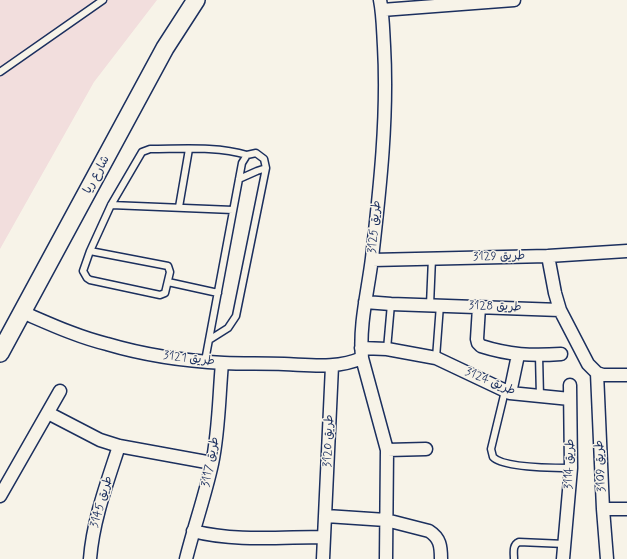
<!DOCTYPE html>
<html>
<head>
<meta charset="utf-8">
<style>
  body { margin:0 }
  canvas { display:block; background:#f7f3e8 }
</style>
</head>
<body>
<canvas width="627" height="559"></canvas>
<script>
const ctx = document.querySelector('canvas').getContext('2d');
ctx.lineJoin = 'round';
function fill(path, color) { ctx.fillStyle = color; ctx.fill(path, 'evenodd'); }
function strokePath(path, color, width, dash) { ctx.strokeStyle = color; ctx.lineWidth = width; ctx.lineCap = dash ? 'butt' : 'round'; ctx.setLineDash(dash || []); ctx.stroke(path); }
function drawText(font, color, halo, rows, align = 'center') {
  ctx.font = font + ' Mynerve,"Playpen Sans Arabic",sans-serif'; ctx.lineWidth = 3; ctx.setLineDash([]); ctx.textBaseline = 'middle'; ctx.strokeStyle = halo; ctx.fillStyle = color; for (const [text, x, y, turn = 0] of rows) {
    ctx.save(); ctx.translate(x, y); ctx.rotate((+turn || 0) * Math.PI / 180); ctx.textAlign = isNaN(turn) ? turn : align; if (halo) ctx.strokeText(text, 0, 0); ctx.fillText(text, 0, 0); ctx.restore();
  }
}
const built = new Path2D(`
  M0,0H157L94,82L0,249Z`);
const service = new Path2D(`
  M0,72L103,0
  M239,179L257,171L266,168
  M111,205L233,210
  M179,207L189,149
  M90,251L111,205L142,152L150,149C182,149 217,146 247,155
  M90,251L168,266L170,272L165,293L160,295L90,280L87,278L83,271Z
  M168,282L218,293
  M430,305L432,258
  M387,349L391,304
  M539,355L540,397
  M436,358L440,305
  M205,361L242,163L247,155L256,153L264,159L266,168L236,316L228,328L209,340
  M505,391L491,449L493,457C503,468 555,468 571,468
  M514,559C514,553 512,545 519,542L565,544`);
const minor = new Path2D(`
  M380,0C383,15 383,30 384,46C388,116 380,188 372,258C368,291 359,324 362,358L387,450L386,559
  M382,10L514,0
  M548,256L555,293L560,310L588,364L597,373L603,375H627
  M372,260L548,256L627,251
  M365,302L391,304L560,310
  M479,307L477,339L478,343L481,346C509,355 532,356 561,354
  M22,312C50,324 78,337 107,344C144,355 185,361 224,363C244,364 264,363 284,364C311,365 337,369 362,358
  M361,348L387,349L436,358L510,393L570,399
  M597,373L603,509L607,559
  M510,393L518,355
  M48,413L100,440L119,446L212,463
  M387,450L426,449
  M0,496L60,391
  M603,509H627
  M326,516L386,520L429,531C440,538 441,546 441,559
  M193,531C235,542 281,537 324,537
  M90,559C93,520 107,483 119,446
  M186,559C194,527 205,496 212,464C219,431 219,396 222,363
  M323,559L332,366
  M563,559L571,468L570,385`);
const secondary = new Path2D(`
  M0,353L165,48L196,0`);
const streetNames = [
  ["شارع ريا",97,175,-61],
  ["طريق 3125",375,227,-85],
  ["طريق 3129",499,257,-1],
  ["طريق 3128",495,307,2],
  ["طريق 3121",189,359,7],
  ["طريق 3124",490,382,23],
  ["طريق 3120",329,441,-88],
  ["طريق 3117",211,462,-79],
  ["طريق 3114",570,464,-88],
  ["طريق 3109",601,466,-93],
  ["طريق 3145",102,502,-74]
];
fill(built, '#f2dedd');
strokePath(service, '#1b2f5e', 9);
strokePath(minor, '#1b2f5e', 15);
strokePath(secondary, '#1b2f5e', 20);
strokePath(service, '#f7f3e8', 6);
strokePath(minor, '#f7f3e8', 12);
strokePath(secondary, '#f7f3e8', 17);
drawText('12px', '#1b2f5e', '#f7f3e8', streetNames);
</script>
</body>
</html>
